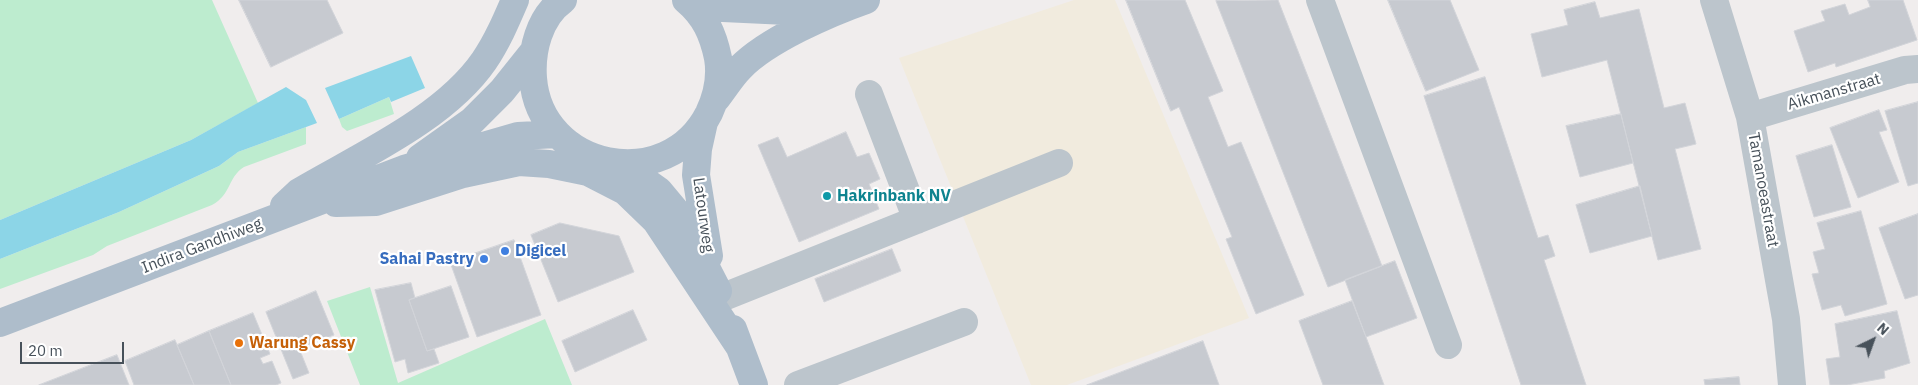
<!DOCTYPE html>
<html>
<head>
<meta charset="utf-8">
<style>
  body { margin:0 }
  #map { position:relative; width:1918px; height:385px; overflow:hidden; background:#f0eded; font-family:"IBM Plex Sans",sans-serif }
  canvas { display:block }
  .north { position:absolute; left:1848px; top:315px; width:50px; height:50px; -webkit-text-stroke:4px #fff; paint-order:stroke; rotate:42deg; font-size:14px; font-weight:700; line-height:20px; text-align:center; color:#47515a }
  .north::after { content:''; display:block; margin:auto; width:18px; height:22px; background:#47515a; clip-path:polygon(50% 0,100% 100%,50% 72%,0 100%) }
  .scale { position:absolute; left:20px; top:342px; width:104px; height:22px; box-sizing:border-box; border:2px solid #47515a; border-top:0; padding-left:6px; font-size:15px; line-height:18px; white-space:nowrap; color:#47515a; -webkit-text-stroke:4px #fff; paint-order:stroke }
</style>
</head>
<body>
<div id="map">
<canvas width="1918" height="385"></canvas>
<div class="north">N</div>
<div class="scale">20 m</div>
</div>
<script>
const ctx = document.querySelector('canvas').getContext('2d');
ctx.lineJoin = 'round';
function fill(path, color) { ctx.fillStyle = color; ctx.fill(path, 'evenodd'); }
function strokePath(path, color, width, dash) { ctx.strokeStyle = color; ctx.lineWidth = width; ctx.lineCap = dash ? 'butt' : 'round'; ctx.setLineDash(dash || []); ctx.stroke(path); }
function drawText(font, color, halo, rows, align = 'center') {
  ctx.font = font + ' "IBM Plex Sans",sans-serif'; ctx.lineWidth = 4.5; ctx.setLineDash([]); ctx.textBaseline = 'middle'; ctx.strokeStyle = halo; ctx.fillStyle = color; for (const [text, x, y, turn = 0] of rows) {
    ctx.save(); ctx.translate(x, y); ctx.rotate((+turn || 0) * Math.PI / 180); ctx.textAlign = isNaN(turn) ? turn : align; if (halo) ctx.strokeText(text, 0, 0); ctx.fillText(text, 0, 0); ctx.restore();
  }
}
const green = new Path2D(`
  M0,0H212L258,103L191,140L0,220Z
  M389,97L394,114L347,131L342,127L339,119Z
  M306,127V144L244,167C227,178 232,194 212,205L107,246L93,255L0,289V259L119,212L219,166L238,152Z
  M370,287L398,383L545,319L572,385H360L327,301Z`);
const sand = new Path2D(`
  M1074,0H1115L1249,318L1067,385H1031L899,58Z`);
const water = new Path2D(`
  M411,56L425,88L391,102L389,97L339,119L325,88Z
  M286,87L306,100L317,123L238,152L219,166L119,212L0,259V220L191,140Z`);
const building = new Path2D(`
  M239,0H327L343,33L271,67Z
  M1126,0H1185L1223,91L1208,97L1228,147L1241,142L1304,295L1256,314L1226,239L1232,237L1179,107L1171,111Z
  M1278,0L1382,266L1328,287L1216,1Z
  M1388,0H1450L1479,70L1426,91Z
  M1868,0H1903L1917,40L1836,67L1835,63L1808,72L1794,31L1825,21L1821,11L1845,4L1849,15L1870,7Z
  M1595,2L1600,18L1639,9L1664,108L1685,103L1696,144L1675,149L1701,249L1658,260L1607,60L1542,77L1531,34L1568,25L1564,10Z
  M1485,77L1538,238L1548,235L1555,256L1544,260L1586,385H1521L1424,96Z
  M1918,102V183L1908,186L1885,111Z
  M1879,110L1887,130L1879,132L1899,182L1858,198L1830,128Z
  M1621,114L1633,163L1580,177L1566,126Z
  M846,132L857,157L869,153L880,179L869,184L879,209L799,242L758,145L778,137L787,157Z
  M1832,145L1851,207L1814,217L1796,156Z
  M1640,186L1652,236L1590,253L1576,205Z
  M1861,211L1887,304L1845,316L1841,305L1822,310L1812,274L1819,273L1813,252L1825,249L1817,223Z
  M1918,214V295L1905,299L1879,228Z
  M560,223L619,236L634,272L558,302L531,235Z
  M514,240L541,315L477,337L450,262Z
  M892,249L901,271L824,302L815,279Z
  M1395,261L1417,318L1366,337L1345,280Z
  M411,283L415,298L409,300L427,351L434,349L439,363L408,373L405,359L395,362L375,290Z
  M451,286L469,337L427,351L409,300Z
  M316,291L334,335L299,348L309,373L293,379L266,312Z
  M1352,301L1366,337L1384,385H1323L1299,321Z
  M633,310L647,340L575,372L562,341Z
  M1897,311L1910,363L1884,371L1885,378L1847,385H1830L1826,359L1840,357L1835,324Z
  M253,313L270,354L260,358L263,364L272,361L281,383L276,385H231L209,331Z
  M209,331L231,385H194L177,345Z
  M175,340L194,385H134L125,361Z
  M1203,341L1219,385H1087Z
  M117,355L129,385H39Z
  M1739,377L1740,385H1705L1704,380Z`);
const minor = new Path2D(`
  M1320,0L1448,345
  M1714,0L1750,117L1786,319L1792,385
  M869,94L917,220
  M1750,117L1905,70L1918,69
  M721,298L1059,163
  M798,385L964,322`);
const major = new Path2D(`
  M563,0C539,17 531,51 533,78C540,170 667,196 709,113C717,96 721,76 718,58C713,34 705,16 686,0
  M687,0L723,8L830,13
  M716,99C724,89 731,77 740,68C767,40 829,13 866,0
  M704,122L698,149L696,175L709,256
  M420,158L472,121L502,91L534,51
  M621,164L659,191L679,215L718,291
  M336,203L376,202L463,174L519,162L549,164L588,172L625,191L656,221L739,346
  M284,206L299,192C358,157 444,119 484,61C497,42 506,21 515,0
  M0,323L404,169L518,136L557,134
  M733,329L754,385`);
const markers = [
  [827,196,5,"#0f9aa8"],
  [505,251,5,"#3f7fe0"],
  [484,259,5,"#3f7fe0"],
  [239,343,5,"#e8710a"]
];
const streetNames = [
  ["Aikmanstraat",1834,92,-16],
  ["Tamanoeastraat",1763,190,80],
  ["Latourweg",703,215,82],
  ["Indira Gandhiweg",202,246,-21]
];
const cultureNames = [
  ["Hakrinbank NV",837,196]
];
const shopNames = [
  ["Digicel",515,251],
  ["Sahai Pastry",474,259,"right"]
];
const foodNames = [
  ["Warung Cassy",249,343]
];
fill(green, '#bdeccf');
fill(sand, '#f1ebde');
fill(water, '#8cd5e7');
fill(building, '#c7cad0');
strokePath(building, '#d2d4d9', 1);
strokePath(minor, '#bcc5cc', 28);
strokePath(major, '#aebdcb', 28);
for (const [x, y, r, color] of markers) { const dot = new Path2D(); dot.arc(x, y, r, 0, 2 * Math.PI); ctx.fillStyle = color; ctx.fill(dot); strokePath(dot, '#fff', 2); }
drawText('16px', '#47515a', '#fff', streetNames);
drawText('bold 16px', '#0d838f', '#fff', cultureNames, 'left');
drawText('bold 16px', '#366cbe', '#fff', shopNames, 'left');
drawText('bold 16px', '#c56008', '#fff', foodNames, 'left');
</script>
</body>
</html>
